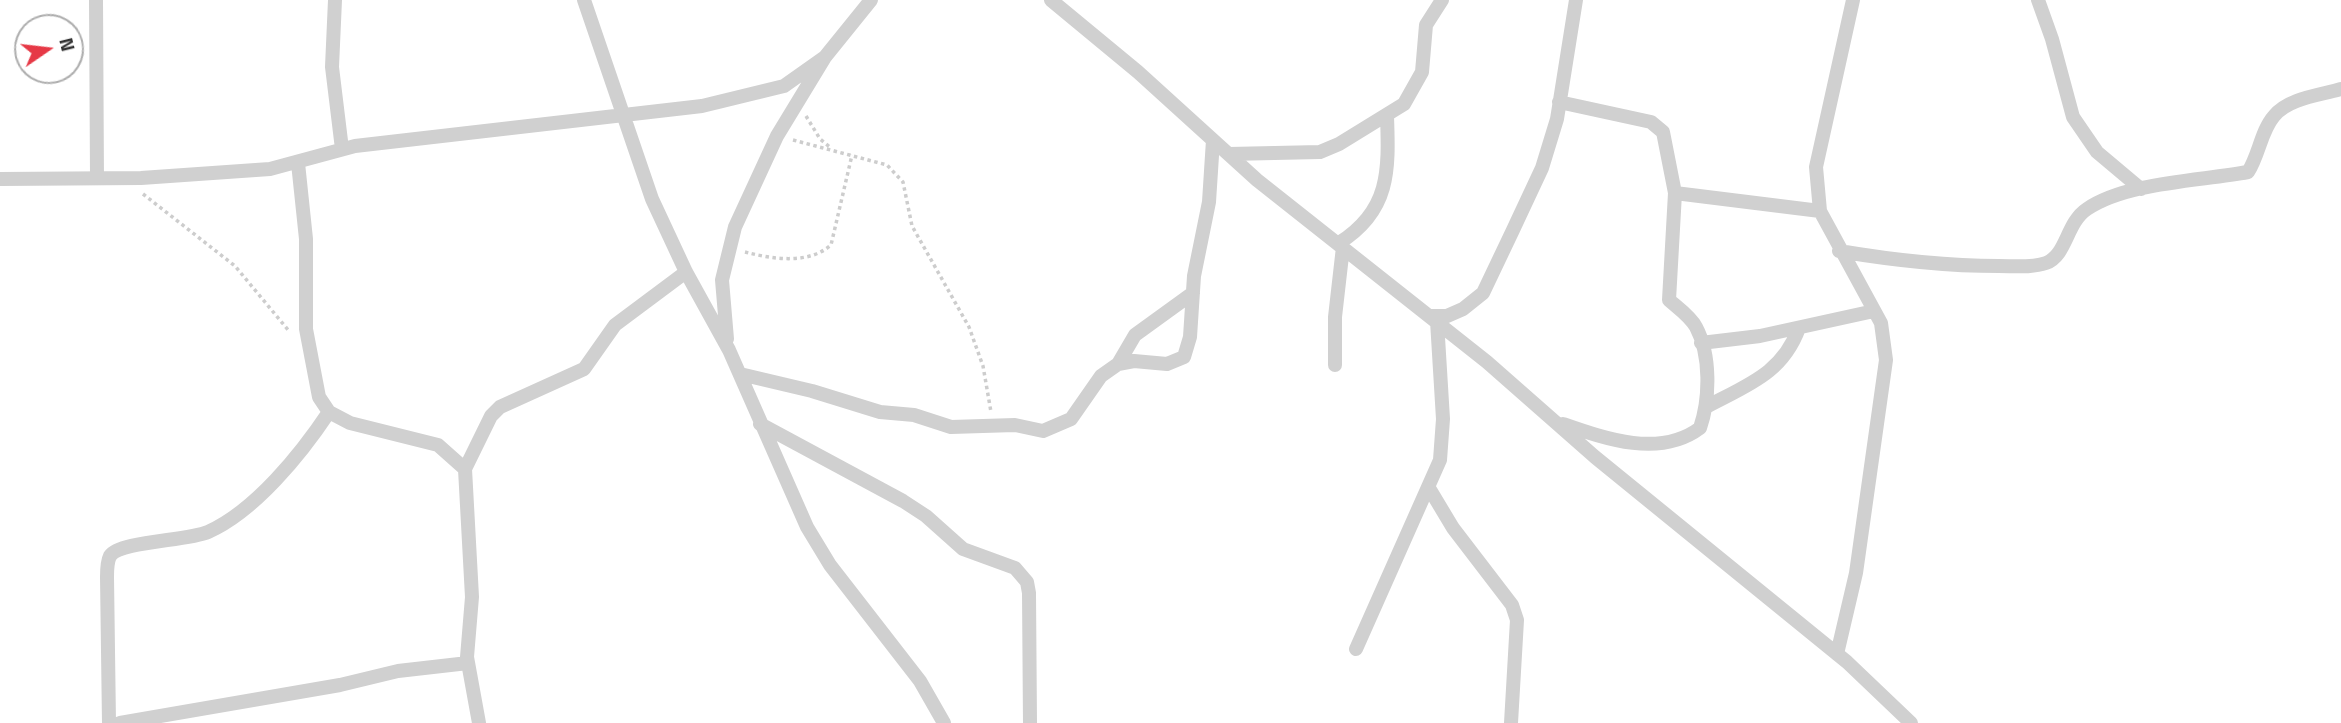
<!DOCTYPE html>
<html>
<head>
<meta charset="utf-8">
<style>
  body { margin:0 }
  #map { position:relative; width:2341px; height:723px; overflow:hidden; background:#fff; font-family:"Titillium Web",sans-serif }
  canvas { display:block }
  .north { position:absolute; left:14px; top:14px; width:70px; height:70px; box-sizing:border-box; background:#fff; border:2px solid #adadad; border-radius:50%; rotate:76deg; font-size:19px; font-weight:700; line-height:28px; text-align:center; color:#333 }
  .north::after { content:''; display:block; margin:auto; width:24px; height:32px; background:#e63946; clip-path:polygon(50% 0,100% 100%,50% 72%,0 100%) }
</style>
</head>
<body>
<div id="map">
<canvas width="2341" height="723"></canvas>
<div class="north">N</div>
</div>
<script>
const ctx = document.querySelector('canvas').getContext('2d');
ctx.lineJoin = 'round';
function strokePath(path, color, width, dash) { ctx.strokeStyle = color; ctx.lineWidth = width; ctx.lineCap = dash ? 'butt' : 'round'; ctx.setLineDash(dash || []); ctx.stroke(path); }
const path = new Path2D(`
  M806,116L820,139L831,148
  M793,140L887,165L903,182L912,226L969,327L983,366L991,412
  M143,194L235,266L289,331
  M745,252C772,259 808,265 831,245L852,155`);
const street = new Path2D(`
  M96,0L97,178
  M335,0L332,67L342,149
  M584,0L652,199L686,272L729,350L807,527L830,565L920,681L944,723
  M1051,0L1138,72L1257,180L1487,362L1595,457L1847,662L1911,723
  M2038,0L2052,39L2073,117L2097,152L2141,189
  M1559,102L1651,122L1663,132L1675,193L1669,300C1678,308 1690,316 1696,327C1711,355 1710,399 1700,428C1660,458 1606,439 1563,424
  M1229,154L1320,152L1339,144L1404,104L1422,72L1426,25L1442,0
  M298,163L306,239V329L319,397L329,412L350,423L438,445L465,469
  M0,179L141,178L270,169L355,146L702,106L784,86L825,57
  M1675,193L1820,211
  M1339,243C1390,211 1389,171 1387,116
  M1839,251C1892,260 1944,266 1999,266C2014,266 2032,268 2046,263C2067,255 2066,223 2087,209C2127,182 2200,181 2248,172C2259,155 2261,131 2274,116C2288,98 2321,95 2341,89
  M1431,316H1447L1463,309L1483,293L1513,230L1542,168L1557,119L1576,0
  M727,339L722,280L735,227L777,136L825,57L871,0
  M1701,343L1760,336L1874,311
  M1118,364L1135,335L1193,293
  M1335,365V317L1343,247
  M740,374L812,391L880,412L914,415L951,427L1015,425L1043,431L1071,419L1101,376L1118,364L1134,361L1167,364L1184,357L1190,337L1194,276L1209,202L1213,140
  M1706,407C1747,385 1782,374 1799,328
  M760,424L903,501L926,516L963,549L1015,568L1027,582L1029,593L1030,723
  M1429,488L1453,528L1512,605L1517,620L1511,723
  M1356,649L1440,460L1443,419L1437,321
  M1837,654L1856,573L1886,360L1881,323L1820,211L1816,167L1853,0
  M109,723L107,577C107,571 107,562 110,556C120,541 187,541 208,532C255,511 301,454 329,412
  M120,723L340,685L398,671L468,663
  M479,723L467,657L472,597L465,469L491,416L500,407L584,369L615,325L686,272`);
strokePath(path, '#cdcdcd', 3.5, [3.5, 3.5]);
strokePath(street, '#d0d0d0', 14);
</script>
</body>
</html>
